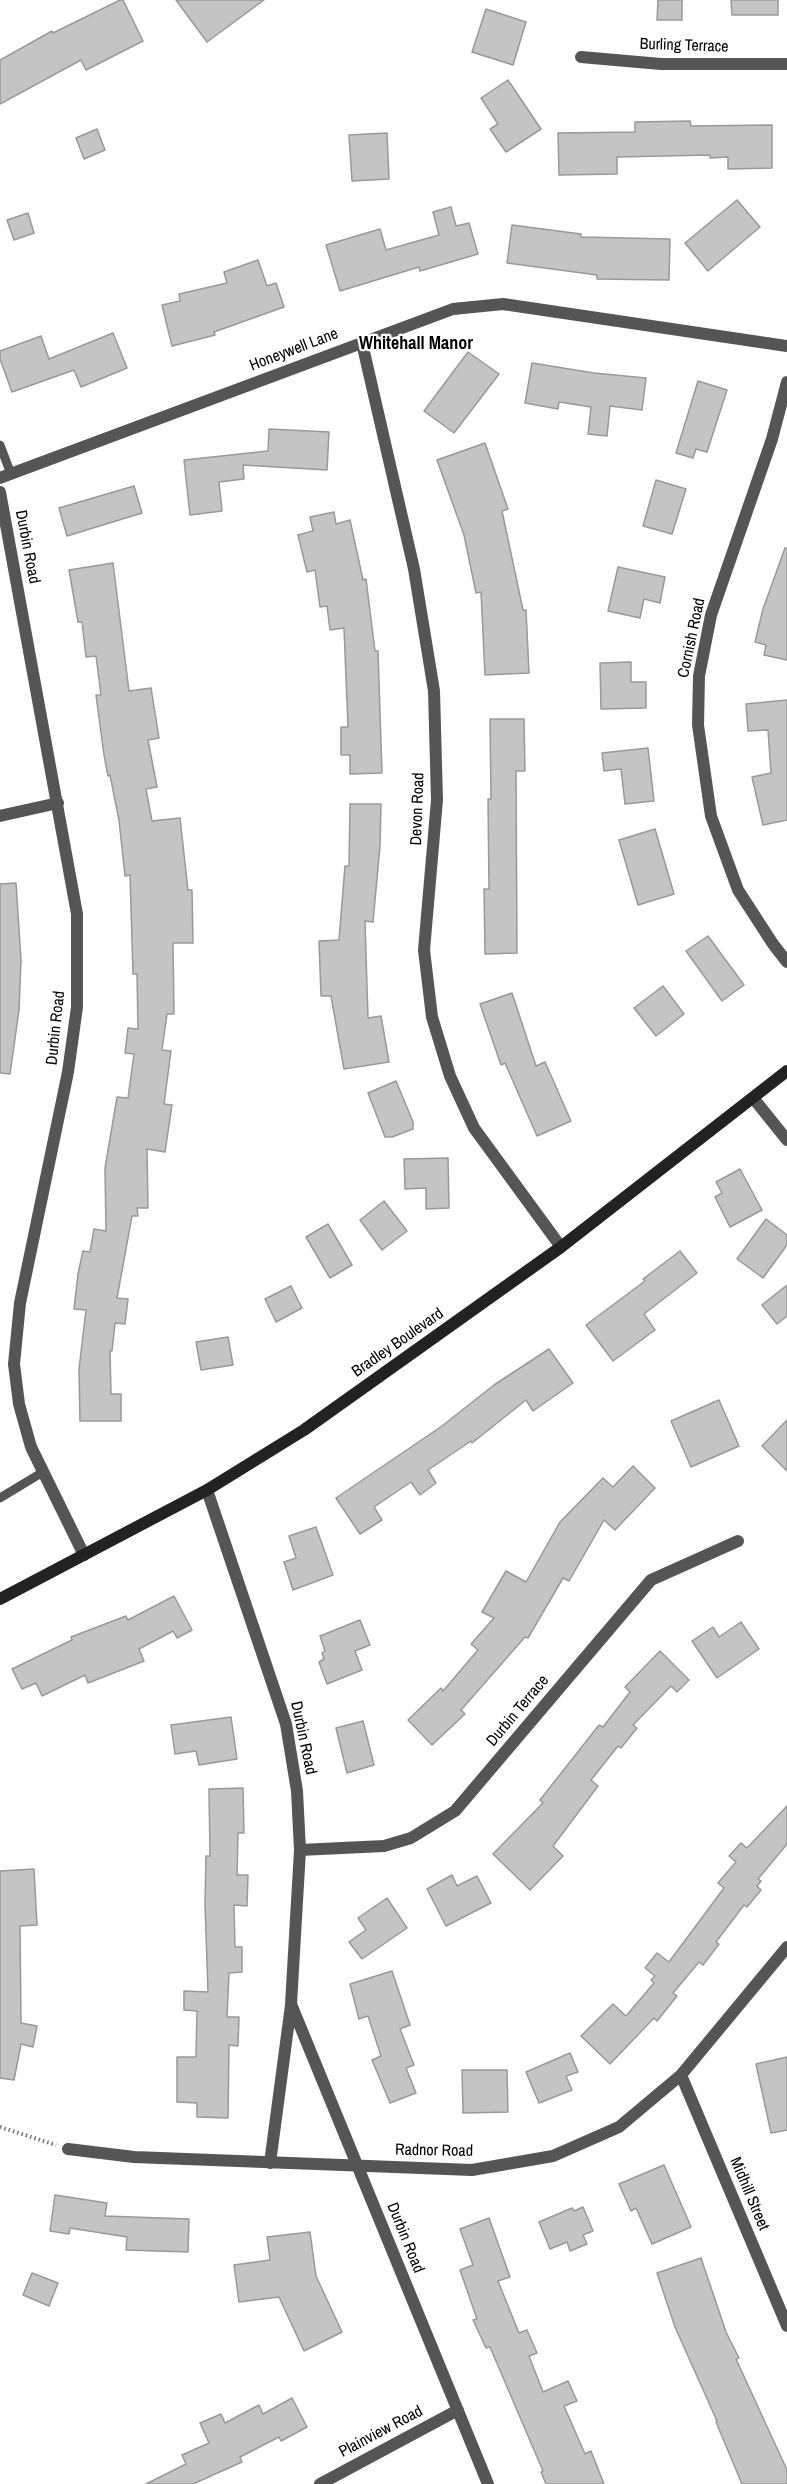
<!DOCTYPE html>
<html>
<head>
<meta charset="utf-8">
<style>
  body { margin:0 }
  canvas { display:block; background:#fff }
</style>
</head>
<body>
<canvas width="787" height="2484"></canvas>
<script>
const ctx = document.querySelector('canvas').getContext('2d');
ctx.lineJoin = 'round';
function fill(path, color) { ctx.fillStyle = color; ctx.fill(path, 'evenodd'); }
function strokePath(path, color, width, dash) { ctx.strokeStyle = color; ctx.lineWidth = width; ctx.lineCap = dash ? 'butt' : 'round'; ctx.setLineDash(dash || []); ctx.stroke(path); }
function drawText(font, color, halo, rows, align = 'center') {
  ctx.font = font + ' "Archivo Narrow",sans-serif'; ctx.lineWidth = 4.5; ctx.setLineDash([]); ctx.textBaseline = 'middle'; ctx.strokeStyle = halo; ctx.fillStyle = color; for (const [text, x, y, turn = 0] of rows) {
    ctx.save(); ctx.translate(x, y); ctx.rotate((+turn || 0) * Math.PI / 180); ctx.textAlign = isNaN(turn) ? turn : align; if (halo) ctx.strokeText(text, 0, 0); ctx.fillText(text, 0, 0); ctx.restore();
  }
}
const building = new Path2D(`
  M120,0H123L143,41L86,70L81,60L0,104V60L52,31L53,33Z
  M176,0H264L207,42Z
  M658,0H682V20H657Z
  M731,0H778V15H732Z
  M486,9L526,22L513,65L472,52Z
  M508,80L541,129L506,152L490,129L498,124L481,98Z
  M690,121L691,126L772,125V168L728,169V157L710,158V155L617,157V174L559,175L558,133L635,132V122Z
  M97,129L105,150L84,159L76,138Z
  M387,133L389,179L352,181L349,135Z
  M737,200L760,227L708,271L685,243Z
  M451,207L456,226L469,223L478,254L420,271L419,267L340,291L326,245L380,229L386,250L439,235L433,212Z
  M28,213L34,233L14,240L7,220Z
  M512,225L581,234V237L670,239L669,280L597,279V275L507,263Z
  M258,260L267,286L276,283L284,307L214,332L215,335L172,346L162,305L180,301L179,294L227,283L224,272Z
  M113,333L127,368L81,387L74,370L12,392L0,359V351L41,336L49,359Z
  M468,352L499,374L454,433L424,411Z
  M532,363L594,373L646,378L642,410L610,406L607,436L588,434L591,407L559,402L558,409L525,403Z
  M698,381L727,390L707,452L696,449L693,458L676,453Z
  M269,429L329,432L327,470L243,465L244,479L219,482L222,511L190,515L184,460L268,451Z
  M485,443L508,509L502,511L523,610H526L529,673L485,675L481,592L476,593L464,535L437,460Z
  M656,480L686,489L672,534L643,526Z
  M134,486L142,513L67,536L59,508Z
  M334,512L336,524L350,520L363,580L366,579L375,651H378L382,773L350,774V755H341V727H348L344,628L330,630L327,606L320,607L315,570L307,572L298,535L313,531L310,517Z
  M785,548H787V660L764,655L766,645L755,642L763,609Z
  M113,563L129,691L151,688L159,738L148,740L157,787L146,789L152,821L180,818L188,890H192L193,943H173L174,1014H167L162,1050L171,1051L164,1104L172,1105L165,1152L147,1149L148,1208H137L138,1216H132L117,1298L128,1299L125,1324L115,1323L112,1351H110L111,1394H121V1421H80L79,1369L86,1310L74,1309L78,1274L83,1251L90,1252L94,1229L106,1231L105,1168L117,1097L128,1098L134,1054L125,1053L128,1028L138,1029L137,974H133L130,875L125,876L119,820L110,775L108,776L104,755L96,695H101L96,656L86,657L82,622H78L69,570Z
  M618,567L665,577L660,603L644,599L640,618L608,611Z
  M631,662V682H646V708L601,709L600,663Z
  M787,700V820L763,825L752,777L771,773L768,730L748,731L746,704Z
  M490,719H524L525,771H516L517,953L485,954L484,889H489L488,799H491Z
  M648,748L654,801L625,804L621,769L604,771L602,753Z
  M350,804H381L380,846L373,922L365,921L368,1018L381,1016L389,1062L344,1069L331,996H321L319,941L339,940L345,866H349Z
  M655,829L674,894L638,905L619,840Z
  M16,883L21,960L19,1010L10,1074L0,1073V884Z
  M708,936L744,985L722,1001L686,951Z
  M663,986L684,1014L656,1036L634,1008Z
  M512,993L536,1066L545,1062L571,1121L537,1136L505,1063L501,1065L480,1004Z
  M396,1081L413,1122V1129L392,1137H385L368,1093Z
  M448,1158L449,1208L426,1209V1188L405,1189L404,1159Z
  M740,1169L762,1210L730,1227L715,1197L722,1193L716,1182Z
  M384,1201L407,1231L382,1250L360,1220Z
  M766,1219L787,1235V1245L763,1278L737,1259Z
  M328,1224L352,1265L330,1278L306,1237Z
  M680,1251L697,1273L644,1314L655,1330L613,1361L586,1325L645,1281L643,1279Z
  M787,1285V1316L777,1324L762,1305Z
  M291,1286L302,1308L276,1322L265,1299Z
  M228,1337L233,1365L201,1370L196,1342Z
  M549,1349L573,1383L533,1411L526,1400L472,1443L471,1441L428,1470L436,1483L420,1495L411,1482L374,1507L382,1520L360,1534L336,1498L442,1426L494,1385Z
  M719,1400L739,1446L691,1467L671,1421Z
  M787,1420V1471L762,1446Z
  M633,1466L655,1488L615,1530L604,1520L569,1581L563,1578L528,1638L525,1637L461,1710L465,1714L432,1745L408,1720L441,1688L443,1691L478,1650L471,1644L494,1618L482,1612L506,1571L526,1582L560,1522L603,1478L613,1487Z
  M316,1527L333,1575L293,1590L284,1562L296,1558L289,1536Z
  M174,1596L192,1630L177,1638L173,1631L139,1649L144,1661L88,1683L85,1675L42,1696L36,1683L22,1689L12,1669L72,1640L71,1637L126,1616L128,1620Z
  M360,1620L370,1645L355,1651L362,1670L327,1684L319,1662L324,1659L322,1653L325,1651L320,1636Z
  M741,1622L759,1649L717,1678L692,1641L713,1627L719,1637Z
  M660,1651L689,1680L677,1692L671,1686L633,1725L637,1728L621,1748L618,1746L591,1780L598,1786L553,1846L563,1856L530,1890L493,1854L543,1803L540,1800L566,1767L599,1725L603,1727L630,1692L625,1687Z
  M231,1717L237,1759L199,1765L196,1751L175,1754L171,1725Z
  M363,1721L374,1765L347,1773L336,1728Z
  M243,1788L244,1833H238L237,1875H248L247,1906L234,1905L235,1947H242V1972L229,1973L227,2017H239L238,2046L229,2045L228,2118L197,2117V2103L177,2102V2057H196L197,2011L184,2010V1991L208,1992L205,1904L206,1856H210L209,1789Z
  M787,1806V1844L758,1879L761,1881L757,1886L761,1890L747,1907L744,1905L716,1942L719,1944L703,1965L699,1962L673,1993L677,1996L657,2021L654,2018L610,2064L581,2036L613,2004L626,2016L654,1983L651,1980L655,1976L645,1968L657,1953L669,1962L724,1888L718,1883L736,1862L729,1856L741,1843L747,1848Z
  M34,1869L37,1925L20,1926L21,2023L37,2026L33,2047L21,2044L14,2080L0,2078V1871Z
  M452,1875L457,1886L477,1876L491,1903L446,1926L427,1889Z
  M387,1898L407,1928L362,1959L349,1942L366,1930L358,1918Z
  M392,1971L410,2025L400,2029L414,2065L406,2068L416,2093L390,2103L372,2060L381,2056L368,2016L359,2019L350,1984Z
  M570,2053L578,2072L566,2076L572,2090L539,2103L526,2072Z
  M787,2057V2130L771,2133L756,2064Z
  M462,2070H507L508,2112L463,2113Z
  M664,2165L691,2227L652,2244L636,2208L631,2211L619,2184Z
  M55,2195L107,2203L105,2216L189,2219L188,2252L126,2250L127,2237L70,2228L69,2234L50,2231Z
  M583,2207L593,2231L583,2235L587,2244L570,2251L567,2242L550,2249L539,2222L572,2208L574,2211Z
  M489,2218L510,2277L498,2281L519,2333L527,2330L537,2353L529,2356L543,2392L568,2381L577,2401L564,2406L585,2454L591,2451L604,2484H546L541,2472L543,2471L490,2347L486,2348L473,2320L477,2319L460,2270L473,2265L460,2229Z
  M310,2232L316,2276L342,2332L304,2351L279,2297L239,2302L234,2265L270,2260L267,2237Z
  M701,2258L726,2332L739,2358L736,2359L787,2470V2484H742L716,2422L717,2421L675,2327L657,2273Z
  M32,2273L58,2283L49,2306L23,2295Z
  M292,2398L307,2427L281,2441L279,2437L240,2457L242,2462L193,2484H146L186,2464L182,2455L209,2443L200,2423L221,2414L225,2423L259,2405L263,2414Z`);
const path = new Path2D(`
  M0,2127L56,2145`);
const service = new Path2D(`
  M0,445L11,474
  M0,1498L43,1472`);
const minor = new Path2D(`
  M581,57L661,64H787
  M362,343L414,569L434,691L437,800L424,950L432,1017L450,1076L474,1128L561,1247
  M787,382L772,439L711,615L699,676L698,725L711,816L738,890L773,944L787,962
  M0,478L453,309L503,304L787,346
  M0,492L77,914V1007L68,1072L20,1303L14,1364L19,1404L31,1447L84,1555
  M0,816L58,803
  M754,1099L787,1140
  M207,1490L286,1724L297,1791L300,1850L291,2004L488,2484
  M300,1850L384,1846L411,1838L455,1811L651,1580L738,1541
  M681,2075L787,2326
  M68,2149L134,2157L472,2170L553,2156L619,2127L681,2075L787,1947
  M270,2163L291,2005
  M320,2484L458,2410`);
const secondary = new Path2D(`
  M0,1599L207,1490L304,1430L561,1247L787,1071`);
const streetNames = [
  ["Burling Terrace",684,46,2],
  ["Honeywell Lane",294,350,-21],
  ["Durbin Road",27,547,79],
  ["Cornish Road",692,638,-78],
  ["Devon Road",418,809,-88],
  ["Durbin Road",56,1028,-84],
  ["Bradley Boulevard",398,1343,-35],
  ["Durbin Terrace",518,1711,-50],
  ["Durbin Road",303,1738,78],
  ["Radnor Road",434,2151,1],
  ["Midhill Street",749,2194,67],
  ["Durbin Road",405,2238,68],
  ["Plainview Road",381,2432,-28]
];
const neighbourhoodNames = [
  ["Whitehall Manor",416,344]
];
fill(building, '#c4c4c4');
strokePath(building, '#999', 1.5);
strokePath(path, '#777', 4, [1.5, 3]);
strokePath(service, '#555', 9);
strokePath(minor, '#555', 12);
strokePath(secondary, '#222', 12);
drawText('16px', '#000', '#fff', streetNames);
drawText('bold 18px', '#000', '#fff', neighbourhoodNames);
</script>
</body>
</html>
